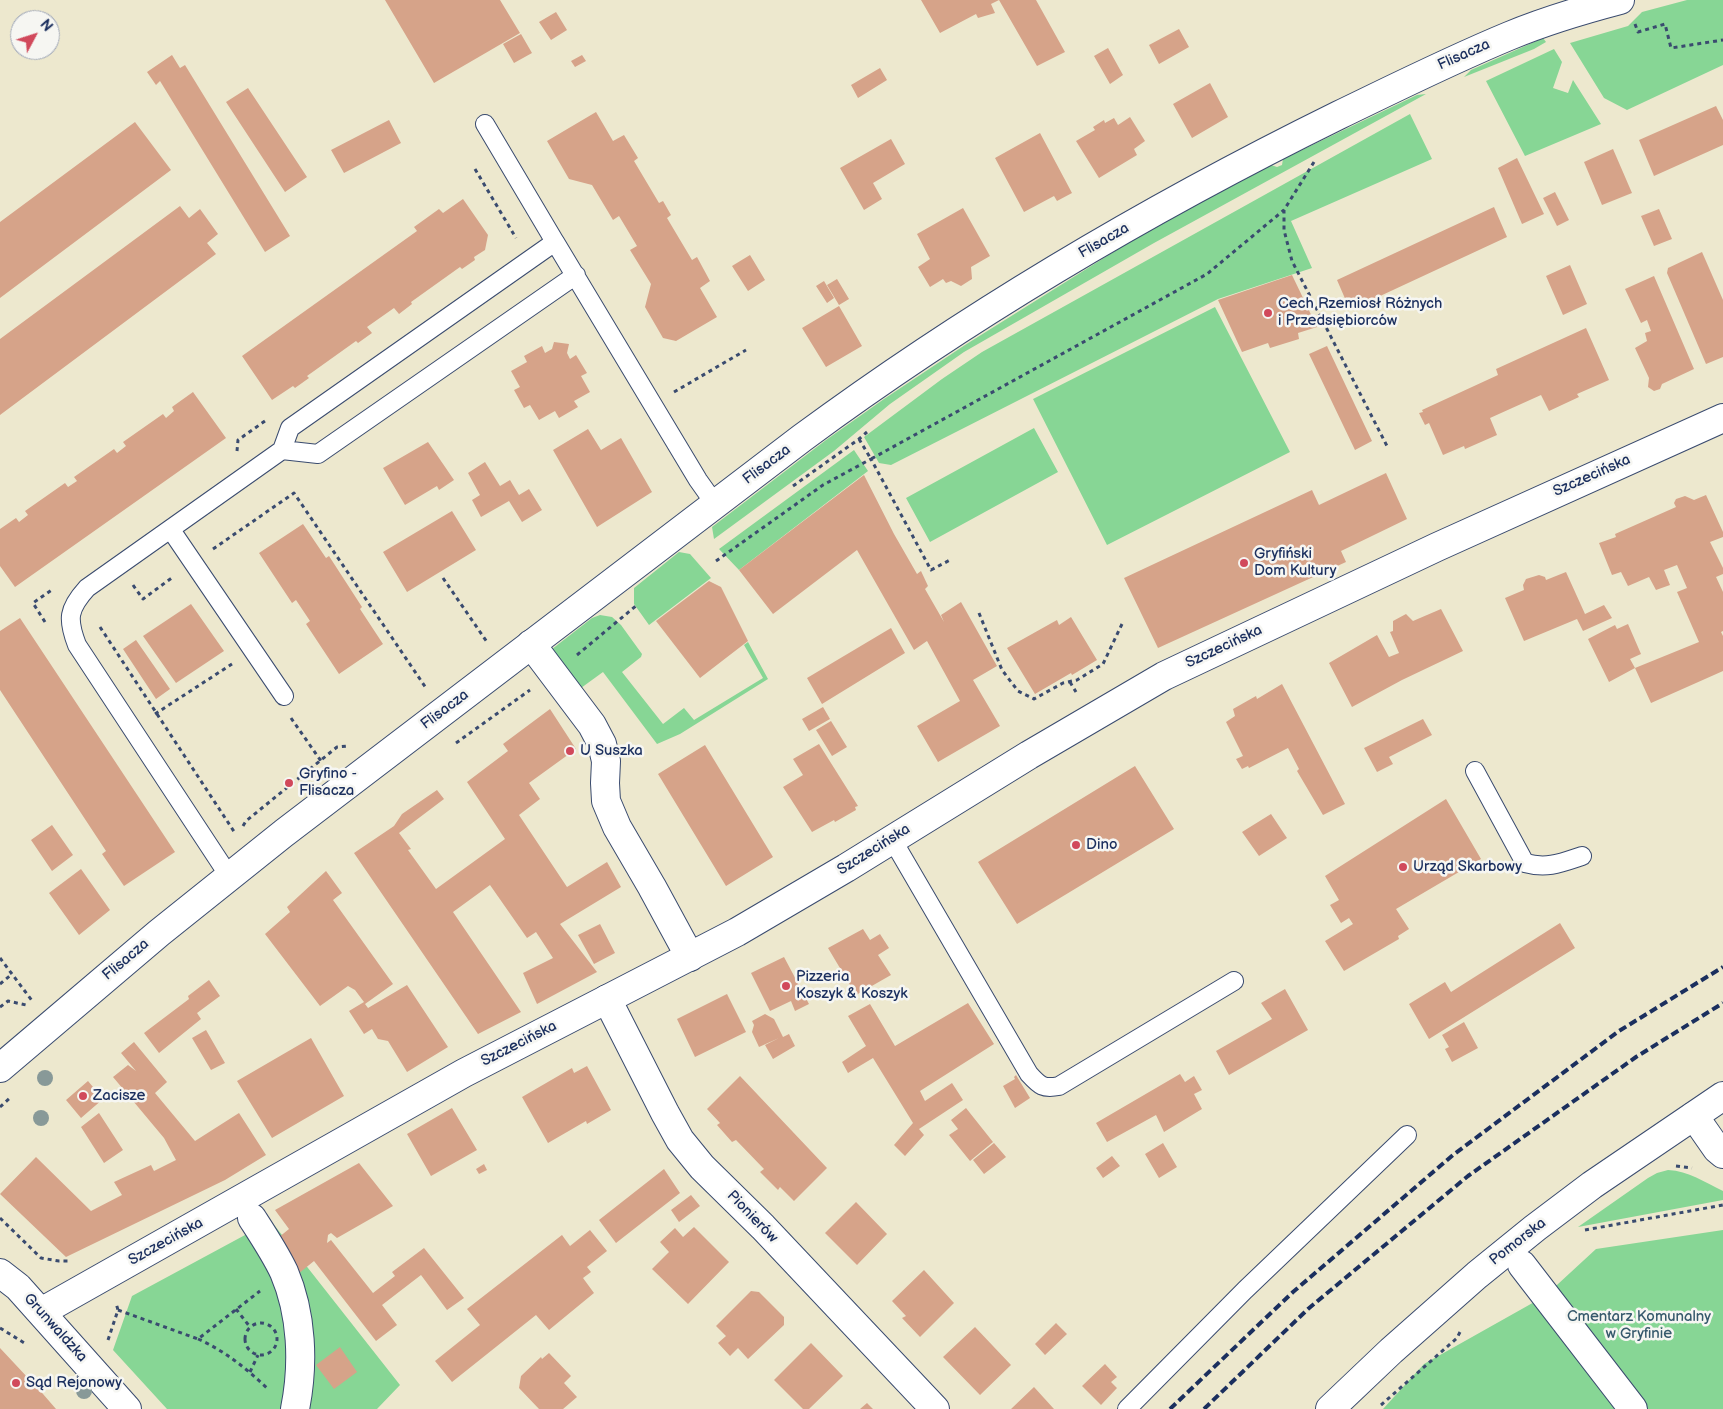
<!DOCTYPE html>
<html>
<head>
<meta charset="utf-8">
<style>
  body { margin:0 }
  #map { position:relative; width:1723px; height:1409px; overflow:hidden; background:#ede8ce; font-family:"Balsamiq Sans",sans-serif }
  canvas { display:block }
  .north { position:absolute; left:10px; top:10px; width:50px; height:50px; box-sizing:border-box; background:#f6f6f2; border:1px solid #9ea6b7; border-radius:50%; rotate:50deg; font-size:14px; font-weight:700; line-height:20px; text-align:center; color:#1b2f5e }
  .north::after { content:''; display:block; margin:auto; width:18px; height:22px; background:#d1495b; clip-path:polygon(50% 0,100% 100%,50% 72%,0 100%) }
</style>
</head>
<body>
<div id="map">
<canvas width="1723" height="1409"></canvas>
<div class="north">N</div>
</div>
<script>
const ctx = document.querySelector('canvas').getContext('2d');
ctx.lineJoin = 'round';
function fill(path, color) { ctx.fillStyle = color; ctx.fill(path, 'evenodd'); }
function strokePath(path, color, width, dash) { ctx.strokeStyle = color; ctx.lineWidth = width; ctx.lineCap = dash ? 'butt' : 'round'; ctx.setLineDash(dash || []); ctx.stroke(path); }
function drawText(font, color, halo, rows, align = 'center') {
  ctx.font = font + ' "Balsamiq Sans",sans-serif'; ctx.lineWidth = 5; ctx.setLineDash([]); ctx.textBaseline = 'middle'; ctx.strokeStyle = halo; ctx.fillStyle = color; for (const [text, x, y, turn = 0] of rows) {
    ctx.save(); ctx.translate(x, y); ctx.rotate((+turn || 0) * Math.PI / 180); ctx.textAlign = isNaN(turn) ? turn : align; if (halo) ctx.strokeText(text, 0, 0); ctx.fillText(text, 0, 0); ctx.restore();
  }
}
const green = new Path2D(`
  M1687,0H1723V65L1627,110L1604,98L1570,43L1628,26L1642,12Z
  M1543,38L1546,42L1534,49L1464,77L1471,70Z
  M1554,49L1562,62L1553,88L1568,93L1573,80L1601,124L1525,156L1486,81Z
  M1426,94L1154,243L964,352L890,404L834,451L714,539L712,527L826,440L884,399L965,345L1147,231L1271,165L1277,167L1282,165L1283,159L1417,95Z
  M1410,114L1432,159L1291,221L1312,268L1218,299L891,465L879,463L864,437L942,379L982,352Z
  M1215,307L1290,452L1107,545L1033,399Z
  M1034,428L1058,472L930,542L906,498Z
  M854,450L868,471L739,570L719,549Z
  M679,552L690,554L711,578L649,625L634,604V588Z
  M600,615L612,617L621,625L642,654L641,657L622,672L663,724L684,708L694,720L763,678L744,645L748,642L768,679L680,734L657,744L603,672L581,688L567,668L555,664L547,653L592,618Z
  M1668,1170C1689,1171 1704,1182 1723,1191V1200L1578,1227L1648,1178L1657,1173Z
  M271,1221L400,1385L377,1409H167L113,1350L132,1296Z
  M1723,1230V1409H1383L1424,1364L1545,1296L1596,1249Z`);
const building = new Path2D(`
  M385,0H500L520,33L434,83Z
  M921,0H999L991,4L995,13L978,18L976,14L940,33Z
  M999,0H1036L1065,52L1037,66Z
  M556,12L567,30L551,40L539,22Z
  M1179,29L1189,47L1159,64L1149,45Z
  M521,34L532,53L514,63L503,44Z
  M1108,48L1123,75L1110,84L1094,56Z
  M172,55L180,68L185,65L290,236L265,252L160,81L156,85L147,72Z
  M582,55L586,61L575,67L571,61Z
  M880,68L887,80L858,98L851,85Z
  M1210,83L1228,117L1192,138L1173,104Z
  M248,88L307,177L285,192L226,102Z
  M1716,106L1723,120V145L1654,176L1639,140Z
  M596,112L613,141L624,135L638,158L634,161L659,203L663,201L671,215L667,218L692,260L697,257L710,281L700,288L717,317L676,341L663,338L645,307L651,284L630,250L637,246L619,216L613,220L592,185L569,179L547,141Z
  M1130,117L1145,141L1134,149L1137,155L1099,178L1076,141L1095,130L1093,127L1104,120L1105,123L1114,118L1118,125Z
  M389,120L401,143L344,173L331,150Z
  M135,122L171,170L0,298V222Z
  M1040,133L1072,193L1057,201L1054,196L1024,212L995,158Z
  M891,139L905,164L873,183L882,199L864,210L840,168Z
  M1613,149L1632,193L1602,205L1584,162Z
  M1517,158L1544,214L1522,224L1498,168Z
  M1555,192L1569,220L1557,226L1543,198Z
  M463,199L488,235L485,250L474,257L475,260L462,269L460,267L411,302L412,304L399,314L394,308L367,327L372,333L358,343L356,341L307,376L309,378L295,388L293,386L272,400L242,356L417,231L414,227L439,209L443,213Z
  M180,206L189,218L200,209L218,234L207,243L216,254L0,415V339Z
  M1494,207L1507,237L1350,310L1337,280Z
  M963,208L990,256L971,267L972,279L961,286L951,281L946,283L943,279L930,287L918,267L930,259L917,234Z
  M1659,209L1672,239L1654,246L1641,216Z
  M1702,252L1723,300V357L1706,364L1667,273L1668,268Z
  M750,255L765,280L748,291L732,266Z
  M1570,265L1587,304L1563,315L1546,276Z
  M1292,275L1317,327L1298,333L1299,339L1270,348L1268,343L1242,352L1218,300Z
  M1654,276L1694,369L1662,384L1660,389L1654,391L1648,387L1649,378L1635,348L1647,341L1645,333L1651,331L1647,320L1641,323L1625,289Z
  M837,279L849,299L839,305L827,285Z
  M824,281L834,298L827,303L816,286Z
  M839,306L862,346L826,367L802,328Z
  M1586,328L1609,380L1577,394L1579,397L1549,411L1541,395L1490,418L1497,435L1465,449L1464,446L1443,455L1429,423L1425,425L1419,413L1423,412L1422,410L1498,375L1496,369Z
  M554,342L569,344L567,353L570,359L576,355L587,373L581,376L590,392L574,401L578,407L559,418L555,411L539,420L530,405L524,408L514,390L520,387L511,371L527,362L524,356L542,346L545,353L552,349Z
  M1327,346L1372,441L1355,450L1309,354Z
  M193,392L226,438L15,587L0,566V529L16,518L19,522L28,515L25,511L65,483L68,487L77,481L74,477L114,449L117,453L126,446L123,442L163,414L166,418L174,411L172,407Z
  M588,429L601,450L621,438L652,492L597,527L553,450Z
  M428,442L454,480L439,490L437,486L405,505L383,468Z
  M485,462L500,486L510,480L519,495L529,489L542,510L522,522L509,501L481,517L472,500L480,495L468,473Z
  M1386,473L1407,519L1341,551L1346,562L1158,648L1124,578L1312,490L1319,505Z
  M864,475L894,534L917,574L921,571L928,586L925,589L944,622L941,615L961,602L997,666L973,680L1000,726L938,762L917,726L960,701L927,641L914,650L857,550L773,614L739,570Z
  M1706,495L1723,532V537L1710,542L1723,568V574L1716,577L1723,592V631L1721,632L1723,636V671L1651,703L1635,668L1699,642L1677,592L1687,588L1677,565L1664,570L1670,585L1656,590L1649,577L1628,586L1621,572L1612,575L1599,543L1616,537L1615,534L1676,507L1674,503L1676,499L1685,496L1694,500Z
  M452,511L476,550L407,592L383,552Z
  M303,524L326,558L329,556L362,607L360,609L383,644L339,674L306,624L310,621L296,600L292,603L259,553Z
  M1566,572L1585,614L1604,605L1612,618L1583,631L1577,619L1524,641L1505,598L1524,590L1523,585L1526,579L1539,575L1545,577L1546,580Z
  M709,581L721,587L748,641L700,678L656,621Z
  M191,604L224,651L176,683L143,636Z
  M1441,609L1463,651L1402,680L1352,707L1329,663L1377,635L1389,657L1399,653L1390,632L1393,631V621L1406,614L1413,621Z
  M1071,617L1097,660L1072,675L1071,673L1035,694L1007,648L1057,620L1059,625Z
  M20,618L175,852L124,886L102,854L106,851L0,690V631Z
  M1628,624L1641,654L1630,659L1635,668L1609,682L1588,639L1615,625L1617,629Z
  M891,628L905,653L822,704L807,678Z
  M136,640L170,689L156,699L123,649Z
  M1282,684L1345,804L1323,815L1297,771L1299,769L1288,748L1249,768L1248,766L1242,769L1236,759L1243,756L1226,722L1235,716L1233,709L1256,696L1257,699Z
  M823,707L830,719L809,731L802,719Z
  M550,709L576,749L529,783L540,799L519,815L567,887L607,862L621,887L560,924L597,972L537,1004L523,973L553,958L536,932L527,938L490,885L453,912L521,1012L478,1034L354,853L394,826L402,814L437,790L444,799L399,833L411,849L408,850L436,889L505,839L467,782L508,751L503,744Z
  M1423,719L1432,735L1389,757L1393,764L1377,772L1364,748Z
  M831,721L847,747L832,756L816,730Z
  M819,744L858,806L855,807L856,810L835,822L834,820L812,832L783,787L803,775L793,759Z
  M705,745L773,857L726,886L658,774Z
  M1135,766L1174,829L1017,924L978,862Z
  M1446,799L1481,859L1396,909L1409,929L1398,936L1399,939L1344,971L1325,941L1353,924L1349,918L1341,923L1330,905L1339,900L1325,876Z
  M1271,814L1287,838L1259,856L1242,832Z
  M52,825L73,855L52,871L31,840Z
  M81,869L110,910L79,935L49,893Z
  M326,871L342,893L333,900L393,984L365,1004L368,1008L407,985L448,1047L407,1072L388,1041L378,1039L372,1029L364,1034L349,1011L364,1002L355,990L348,986L320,1006L265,934L290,912L287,907Z
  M1560,923L1575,948L1429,1039L1409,1004L1445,982L1451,992Z
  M600,924L615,953L594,964L578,935Z
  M863,929L870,940L880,934L889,948L878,955L891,975L856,995L828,948Z
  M784,957L809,1004L795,1011L791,1001L770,1011L751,973Z
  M209,980L220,996L197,1013L201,1019L159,1053L144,1033L189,999L188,996Z
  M1285,989L1308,1030L1229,1075L1216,1051L1272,1019L1261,1003Z
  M727,994L746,1032L695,1057L677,1019Z
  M968,1003L994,1044L920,1091L925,1101L952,1083L963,1100L919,1129L924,1135L905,1156L894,1145L913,1123L873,1058L848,1073L842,1062L866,1046L848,1016L870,1004L895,1046Z
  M765,1014L774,1019L783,1037L789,1034L795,1046L773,1059L765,1045L779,1038L759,1047L752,1032L754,1025L752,1021Z
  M1464,1022L1478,1048L1452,1062L1445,1049L1449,1047L1442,1035Z
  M206,1030L225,1063L211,1070L192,1038Z
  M311,1038L344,1096L272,1138L237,1081Z
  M134,1042L167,1082L155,1093L195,1141L239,1113L266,1155L225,1180L66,1257L0,1194L36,1157L91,1211L122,1195L114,1182L151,1165L154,1171L176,1160L164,1138L113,1077L128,1065L136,1071L121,1053Z
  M587,1066L611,1110L587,1124L586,1121L548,1143L522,1097L572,1068L574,1073Z
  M1180,1074L1185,1082L1194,1076L1202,1090L1194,1094L1202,1109L1164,1132L1156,1115L1107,1142L1096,1123Z
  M1016,1075L1030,1098L1015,1108L1003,1086L1015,1079L1014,1077Z
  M740,1076L827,1168L794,1201L780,1187L778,1190L760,1172L764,1169L736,1140L732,1142L717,1125L720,1123L707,1109Z
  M88,1081L103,1099L81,1118L66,1100Z
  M452,1108L477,1150L431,1176L407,1134Z
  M966,1108L993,1142L970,1161L949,1135L958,1129L951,1120Z
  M99,1113L123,1150L104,1163L81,1127Z
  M994,1143L1006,1157L984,1174L973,1160Z
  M1163,1143L1177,1167L1159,1178L1145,1154Z
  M1112,1156L1120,1166L1103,1178L1096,1168Z
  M359,1163L393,1206L337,1238L331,1233L328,1235L327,1243L331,1240L373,1293L395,1276L392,1272L424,1248L464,1298L447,1310L421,1275L382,1305L397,1325L376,1341L314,1261L298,1274L273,1242L289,1229L275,1210Z
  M484,1164L487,1170L479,1174L476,1169Z
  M664,1169L680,1193L616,1243L599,1220Z
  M691,1195L700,1206L679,1222L671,1210Z
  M856,1202L887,1234L857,1265L825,1233Z
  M694,1227L729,1262L688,1304L652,1269L669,1252L660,1242L675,1228L683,1237Z
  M590,1230L607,1251L587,1267L591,1272L583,1278L594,1293L549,1330L536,1315L452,1382L435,1361L480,1325L467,1309L562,1235L570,1246Z
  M924,1270L954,1303L920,1337L902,1318L906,1316L892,1301Z
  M751,1291L759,1292L784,1317V1325L748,1359L738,1348L730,1356L718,1343L726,1336L716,1326Z
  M1056,1323L1067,1334L1045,1355L1035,1344Z
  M975,1327L1011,1365L980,1395L943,1357Z
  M811,1343L843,1376L809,1409H803L774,1380Z
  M340,1347L357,1372L334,1389L316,1365Z
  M0,1348L43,1394L56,1409H0Z
  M549,1353L571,1376L564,1383L577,1397L563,1409H539L519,1388L521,1376L541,1357L542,1359Z
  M1105,1364L1117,1377L1111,1382L1117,1388L1101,1405L1082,1386Z
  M1034,1387L1054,1409H1011Z
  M867,1403L873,1409H860Z`);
const path = new Path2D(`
  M1635,24L1638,32L1665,24L1671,48L1723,40
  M1314,162L1284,210V230L1292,261L1387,446
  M475,169L516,238
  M674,392L746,350
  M859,439L871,459L1207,274L1284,210
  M237,451L238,440L265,421
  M793,486L859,439L867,432
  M213,549L294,493L426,688
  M716,561L823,485L871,459L931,570L950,560
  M443,578L487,642
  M133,585L143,599L173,577
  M979,613L1002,670L1018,691L1034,699L1063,683L1077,680L1103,664L1122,624
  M45,622L33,603L53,589
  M100,627L235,833
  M577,655L637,605
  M1070,682L1076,692
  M155,714L232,664
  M291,718L321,761
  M456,743L530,690
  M243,826L246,821L337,747L348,746
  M0,958L33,1002
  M0,984L12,974
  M0,1007L8,1001L26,1005
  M0,1107L11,1097
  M1676,1166L1692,1168
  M0,1218L41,1258L59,1261H68
  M1585,1230L1723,1205
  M236,1309L250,1327
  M118,1310L198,1339L260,1291
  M245 1339a16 16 0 1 1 32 0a16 16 0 1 1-32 0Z
  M0,1328L26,1344
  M198,1339C225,1351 247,1369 268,1389
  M108,1340L118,1310L116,1303
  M250,1372L258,1355
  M1381,1405L1457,1338L1460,1332`);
const lane = new Path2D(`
  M485,124L555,242
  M282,450L318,454L576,275
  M171,530L284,696
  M1475,771L1525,863C1547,869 1561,863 1582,856
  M892,839L1029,1074C1040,1086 1043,1089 1059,1086L1234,981
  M229,876L77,645C67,619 68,609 87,588L282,450L290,428L555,242L698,480L715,504
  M1127,1409L1245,1290L1407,1135`);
const street = new Path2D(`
  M531,644L592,725L602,744L606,761L605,783L606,801L617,827L652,887L690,957
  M607,999L665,1113L680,1140L702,1167L763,1227L935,1409
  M1694,1116L1717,1149L1723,1154
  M252,1218C263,1235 275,1253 284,1272C302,1314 304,1364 295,1409
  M1522,1265L1633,1409`);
const secondary = new Path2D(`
  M0,1068L159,933L284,833L802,438C970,314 1152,207 1339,115C1395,88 1451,60 1509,36C1545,21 1582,10 1620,0
  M0,1273L18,1287L127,1409
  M41,1312L464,1073L737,932L846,868L1029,755L1164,676L1437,547L1723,418
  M1330,1409L1391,1351L1477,1275L1535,1228L1592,1185L1723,1096`);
const rail = new Path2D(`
  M1170,1409L1293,1292L1453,1155L1619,1031L1723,967
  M1204,1409L1308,1309L1468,1176L1636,1057L1723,1003`);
const trees = [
  [45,1078],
  [41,1118],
  [84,1391]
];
const markers = [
  [1268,313,5,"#d1495b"],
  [1244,563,5,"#d1495b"],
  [570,751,5,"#d1495b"],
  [289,783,5,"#d1495b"],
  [1076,845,5,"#d1495b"],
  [1403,867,5,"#d1495b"],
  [786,986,5,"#d1495b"],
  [83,1096,5,"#d1495b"],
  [16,1383,5,"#d1495b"]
];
const streetNames = [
  ["Flisacza",1464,55,-24],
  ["Flisacza",1104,241,-30],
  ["Flisacza",767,465,-37],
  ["Szczecińska",1592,476,-24],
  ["Szczecińska",1224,647,-25],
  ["Flisacza",445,710,-37],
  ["Szczecińska",874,850,-32],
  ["Flisacza",126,960,-40],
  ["Szczecińska",519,1044,-27],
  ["Pionierów",752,1217,46],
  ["Szczecińska",166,1242,-29],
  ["Pomorska",1518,1242,-38],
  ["Grunwaldzka",55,1328,48]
];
const poiNames = [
  ["Cech Rzemiosł Różnych",1278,304],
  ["i Przedsiębiorców",1278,321],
  ["Gryfiński",1254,554],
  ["Dom Kultury",1254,571],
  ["U Suszka",580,751],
  ["Gryfino -",299,774],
  ["Flisacza",299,791],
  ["Dino",1086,845],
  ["Urząd Skarbowy",1413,867],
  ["Pizzeria",796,977],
  ["Koszyk & Koszyk",796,994],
  ["Zacisze",93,1096],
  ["Sąd Rejonowy",26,1383]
];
const parkNames = [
  ["Cmentarz Komunalny",1639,1317],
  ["w Gryfinie",1639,1334]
];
fill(green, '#87d695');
fill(building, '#d6a389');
strokePath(lane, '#3a4b6f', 20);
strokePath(street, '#3a4b6f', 30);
strokePath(secondary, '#3a4b6f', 30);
strokePath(path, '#3a4b6f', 3, [4, 4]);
strokePath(lane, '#fff', 18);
strokePath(street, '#fff', 28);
strokePath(secondary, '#fff', 28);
strokePath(rail, '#1b2f5e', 4, [8, 4]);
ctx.fillStyle = '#889998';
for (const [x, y] of trees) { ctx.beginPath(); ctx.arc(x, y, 8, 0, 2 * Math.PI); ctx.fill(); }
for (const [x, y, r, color] of markers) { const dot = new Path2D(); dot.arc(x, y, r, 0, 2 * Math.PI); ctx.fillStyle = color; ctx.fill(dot); strokePath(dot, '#f6f6f2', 2); }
drawText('15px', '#1b2f5e', '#f6f6f2', streetNames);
drawText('15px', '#1b2f5e', '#f6f6f2', poiNames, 'left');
drawText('15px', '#36596c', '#f6f6f2', parkNames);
</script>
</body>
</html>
